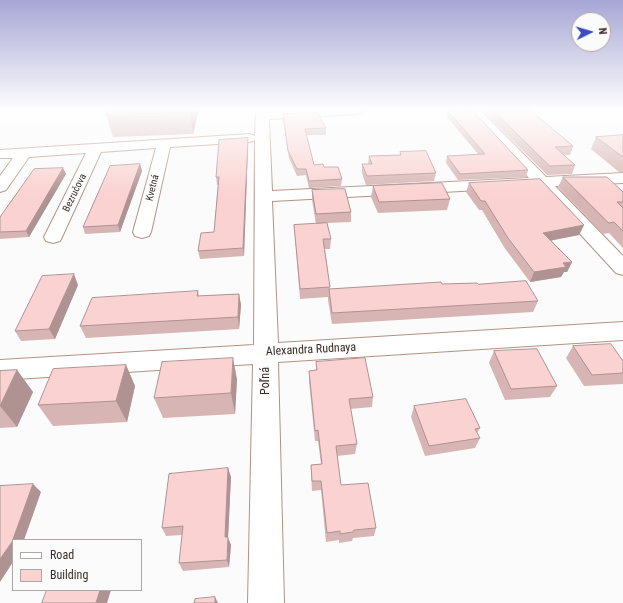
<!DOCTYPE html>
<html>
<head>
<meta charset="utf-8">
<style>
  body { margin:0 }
  #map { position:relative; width:623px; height:603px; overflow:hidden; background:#fbfbfb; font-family:"Roboto Condensed",sans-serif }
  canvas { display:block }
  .legend { position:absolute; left:12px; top:539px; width:130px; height:52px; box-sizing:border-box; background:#fbfbfb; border:1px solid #ada8a5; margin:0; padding:5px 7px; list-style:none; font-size:12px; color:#392c25 }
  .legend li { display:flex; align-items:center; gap:8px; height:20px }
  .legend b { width:20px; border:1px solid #ada8a5 }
  .north { position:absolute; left:571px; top:12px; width:40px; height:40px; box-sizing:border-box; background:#fbfbfb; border:1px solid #ada8a5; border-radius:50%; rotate:85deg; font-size:11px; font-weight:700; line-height:16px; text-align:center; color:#392c25 }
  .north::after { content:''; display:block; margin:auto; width:14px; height:18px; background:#3a4cbe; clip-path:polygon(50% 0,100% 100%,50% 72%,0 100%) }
</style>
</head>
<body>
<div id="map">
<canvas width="623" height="603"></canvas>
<ul class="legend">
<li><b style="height:5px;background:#fff"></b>Road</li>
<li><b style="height:11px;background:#fad2d1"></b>Building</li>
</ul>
<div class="north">N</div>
</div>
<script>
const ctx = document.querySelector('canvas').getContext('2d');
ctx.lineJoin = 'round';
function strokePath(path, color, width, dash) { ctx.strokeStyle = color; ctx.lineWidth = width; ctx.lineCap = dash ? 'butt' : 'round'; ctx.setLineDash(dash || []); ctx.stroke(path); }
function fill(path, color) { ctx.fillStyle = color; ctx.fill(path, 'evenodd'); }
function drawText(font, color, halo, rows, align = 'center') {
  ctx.font = font + ' "Roboto Condensed",sans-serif'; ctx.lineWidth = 3.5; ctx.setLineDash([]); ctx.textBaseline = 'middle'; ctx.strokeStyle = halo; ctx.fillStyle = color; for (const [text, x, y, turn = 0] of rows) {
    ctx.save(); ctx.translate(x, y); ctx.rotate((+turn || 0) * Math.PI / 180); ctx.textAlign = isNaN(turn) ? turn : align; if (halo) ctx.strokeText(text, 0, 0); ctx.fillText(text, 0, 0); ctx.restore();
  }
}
const minor = new Path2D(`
  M256,110H364L358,114L269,119L272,191L529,178L467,110H480L546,177L623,173V183L555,186L623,256V275L616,273L537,187L272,201L278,343L623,322V340L278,362L284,603H248L253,364L0,380V360L254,345L255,140L250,142L170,147L151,232L149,236L142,238L135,236L133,232L156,148L101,152L62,237L60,241L53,243L46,241L44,237L86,153L29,157L6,190L0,192V176L13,158H0V150L250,134L255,136Z`);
const wall = new Path2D(`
  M199,110L193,134L113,137L106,115Z
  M485,110H530L573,146L570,155H564L575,165L572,174L547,175L487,115V113Z
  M448,111L528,170L526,177L458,180L446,163L447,156L478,154L447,117Z
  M283,114L326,128V135H307L314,165L324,167L342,179L341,186L309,188L306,175L297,176L289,158L283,120Z
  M623,135V172H619L591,149L596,137Z
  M248,138V145L244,256L200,259L198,251L214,232L218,185H217L216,177Z
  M400,152L436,173L434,181L366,185L362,173V164H368L369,156L400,155Z
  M140,164L142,171L120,232L85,234L83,227Z
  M63,168L66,174L29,237L0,239V217Z
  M563,177L623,192V248L609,233L603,234L558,187Z
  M469,183L584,225L579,235L551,240L572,262L567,272H564L561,277L530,282L504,247L482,210H479L466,192Z
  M373,186L450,199L447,210L378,213L371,197Z
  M312,190L351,212V222L327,223L331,239L330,249H325L330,289L442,284H478L538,301L533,312L332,324L328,300V297L300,299L294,225L316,224L312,200Z
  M78,285L55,339L21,341L15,331Z
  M198,291L199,296L239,294L241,305L239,329L86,338L80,326Z
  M573,346L623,361V384L584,386L566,358Z
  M494,351L557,386L550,397L505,400L489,363Z
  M316,362L373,397L372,407L350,409L357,444L355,454L337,456L341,485L376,528L374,536L353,538L352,541L339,543V540L326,542L321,490L312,491L311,475V465L321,464L318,441H315L309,381V371L316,370Z
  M126,365L135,386L127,422L53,426L38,405Z
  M17,370L33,392L17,427L0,428V371Z
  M237,379L235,414L163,418L154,398Z
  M414,406L480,428L477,433L480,438L475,448L425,456L411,417Z
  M228,468L231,477L228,538L231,545L229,567L183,571L179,563L182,535L166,536L162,528Z`);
const shadedWall = new Path2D(`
  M190,110H199L193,134L190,112Z
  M248,138V145L244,256L243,248Z
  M140,164L142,171L120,232L118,225Z
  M63,168L66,174L29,237L26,231Z
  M584,225L579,235L539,243L543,233Z
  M572,262L567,272H564L561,277L530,282L534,272L563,263Z
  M74,274L78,285L55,339L49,329Z
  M239,294L241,305L239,329L238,317Z
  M233,358L237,379L235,414L231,393Z
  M126,365L135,386L127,422L116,401Z
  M17,370L33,392L17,427L0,406Z
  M228,468L231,477L228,538L231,545L229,567L227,560L225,537Z
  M33,484L41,492L24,540H13V562L0,582V559Z
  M100,590H111L107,603H96Z
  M215,597L218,603H215Z`);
const building = new Path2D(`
  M109,110H190V112L106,115Z
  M472,110L528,170L460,174L447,156L485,154L448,111Z
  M493,110H530L573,146L555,147L575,165L550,166Z
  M318,113L326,128L305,129L314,165L323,164L324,167H338L342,179L309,181L306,169H297L288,151L283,114Z
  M623,135V157L596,137Z
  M248,138L243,248L198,251L201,233L214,232L219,177H216L219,140Z
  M426,151L436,173L367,176L362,164H372L369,156L401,155L400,152Z
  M140,164L118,225L83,227L110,166Z
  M63,168L26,231L0,232V217L34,169Z
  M563,177H607L623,192V202H617L623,208V231L614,222L609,223Z
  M540,179L584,225L543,233L572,262L563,263L566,267L534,272L508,238L485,201H481L469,183Z
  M442,183L450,199L379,202L373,186Z
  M345,189L351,212L316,214L312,190Z
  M327,223L331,239H323L330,287L300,289L294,225Z
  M74,274L49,329L15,331L42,276Z
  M526,281L538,301L332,313L329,289L441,282L442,284L477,283L478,284Z
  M198,291L197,296L239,294L238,317L80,326L92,298Z
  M611,344L623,361V373L592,375L573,346Z
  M537,349L557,386L511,389L494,351Z
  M233,358L231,393L154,398L162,362Z
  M365,358L373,397L349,399L357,444L336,446L341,485L368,483L376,528L354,530L353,532L340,534V531L327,533L321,481H312L311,465L322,464L318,430L315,431L309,371L317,370L316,362Z
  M126,365L116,401L38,405L53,369Z
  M17,370L0,406V371Z
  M466,399L480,428L475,429L480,438L429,446L414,406Z
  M228,468L225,537H228L227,560L179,563L183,526L162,528L169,474Z
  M33,484L12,542L0,559V486Z
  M47,590H100L96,603H42Z
  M215,597V603H194L195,599Z`);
const farStreetnames = [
  ["Kvetná",153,188,-76],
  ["Bezručova",75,193,-64]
];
const streetNames = [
  ["Alexandra Rudnaya",311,350,-3],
  ["Poľná",266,381,-90]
];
strokePath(minor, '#b29282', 2);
fill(minor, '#fff');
fill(wall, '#d7b5b4');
fill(shadedWall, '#af9392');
fill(building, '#fad2d1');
strokePath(building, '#af9392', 1);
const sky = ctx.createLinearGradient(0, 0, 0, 195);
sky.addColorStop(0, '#a7a6d4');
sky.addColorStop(0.56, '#fdfdfd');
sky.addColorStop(1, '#fdfdfd00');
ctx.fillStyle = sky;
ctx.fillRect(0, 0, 623, 195);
drawText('10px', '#392c25', '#fbfbfb', farStreetnames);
drawText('12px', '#392c25', '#fbfbfb', streetNames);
</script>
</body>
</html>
